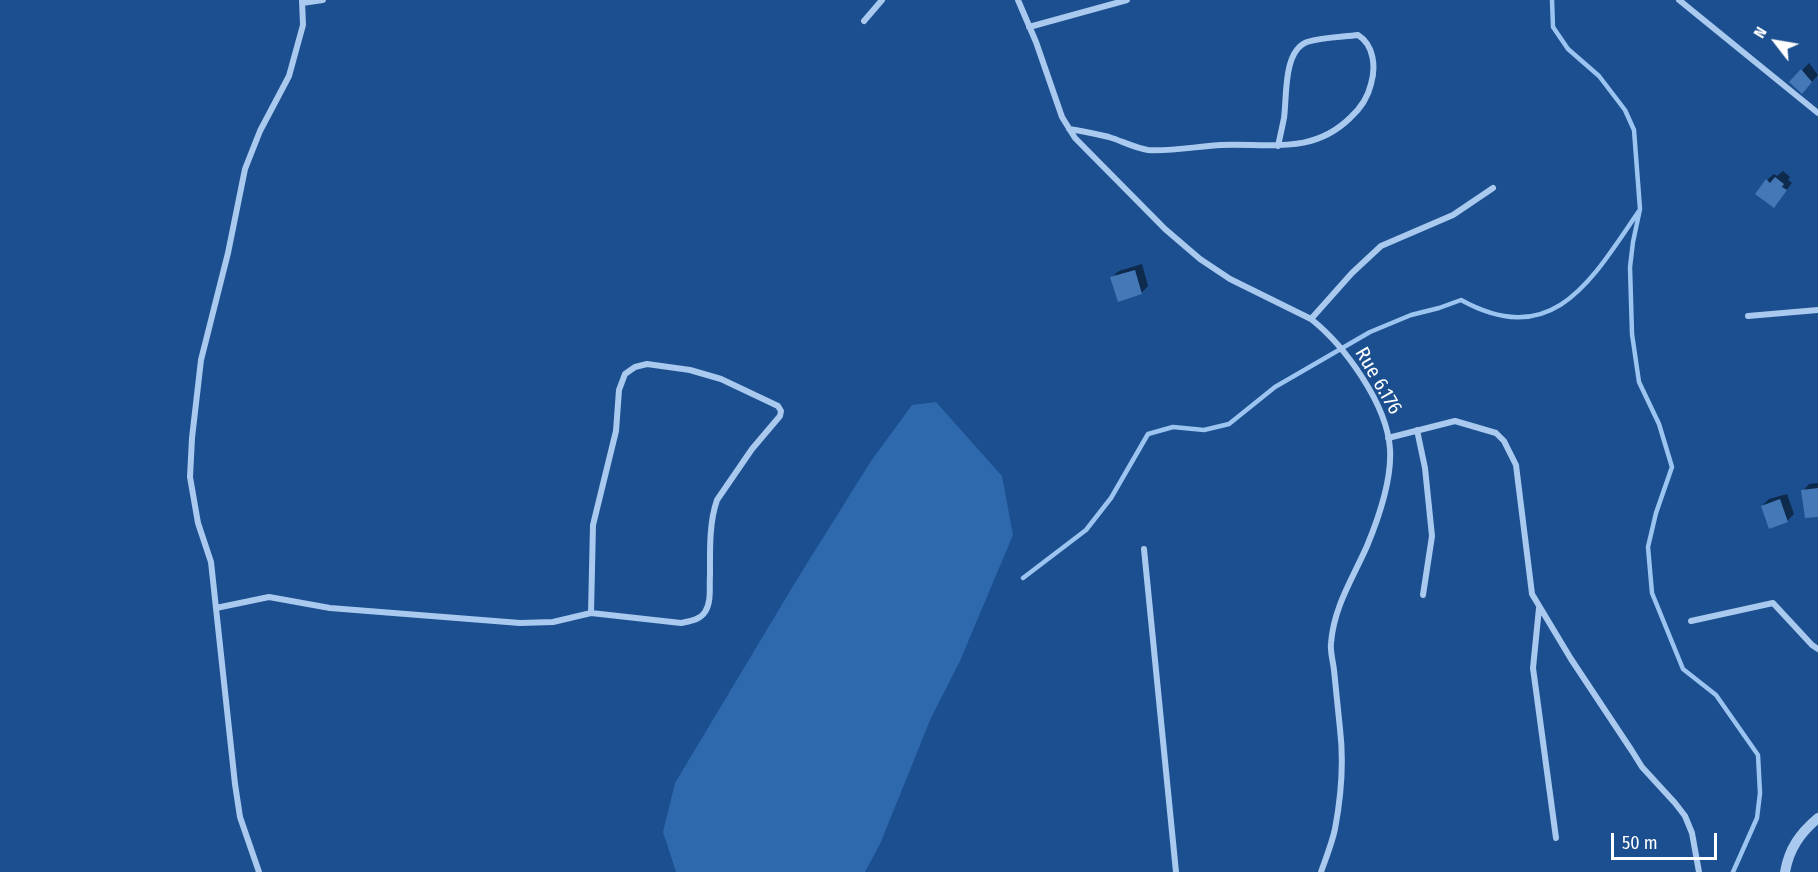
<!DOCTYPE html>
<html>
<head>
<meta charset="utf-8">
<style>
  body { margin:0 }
  #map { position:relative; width:1818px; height:872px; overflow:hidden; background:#1b4f8f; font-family:"Fira Sans Condensed",sans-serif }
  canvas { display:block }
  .north { position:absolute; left:1746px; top:12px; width:60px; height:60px; -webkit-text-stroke:4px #1b4f8f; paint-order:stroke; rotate:301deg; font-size:16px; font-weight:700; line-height:24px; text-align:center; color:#fff }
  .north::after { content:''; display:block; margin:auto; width:21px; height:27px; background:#fff; clip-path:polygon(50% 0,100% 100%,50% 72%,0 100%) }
  .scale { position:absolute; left:1611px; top:833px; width:106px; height:27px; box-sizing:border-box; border:3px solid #fff; border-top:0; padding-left:8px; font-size:18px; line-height:21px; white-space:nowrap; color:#fff; -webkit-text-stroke:4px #1b4f8f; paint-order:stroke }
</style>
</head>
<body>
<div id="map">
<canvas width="1818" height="872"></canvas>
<div class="north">N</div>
<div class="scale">50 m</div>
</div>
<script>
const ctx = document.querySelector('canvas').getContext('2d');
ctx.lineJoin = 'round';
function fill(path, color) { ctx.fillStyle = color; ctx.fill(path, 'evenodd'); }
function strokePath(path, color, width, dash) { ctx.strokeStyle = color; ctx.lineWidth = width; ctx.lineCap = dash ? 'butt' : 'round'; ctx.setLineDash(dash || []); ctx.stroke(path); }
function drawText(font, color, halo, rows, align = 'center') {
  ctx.font = font + ' "Fira Sans Condensed",sans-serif'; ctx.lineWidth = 4.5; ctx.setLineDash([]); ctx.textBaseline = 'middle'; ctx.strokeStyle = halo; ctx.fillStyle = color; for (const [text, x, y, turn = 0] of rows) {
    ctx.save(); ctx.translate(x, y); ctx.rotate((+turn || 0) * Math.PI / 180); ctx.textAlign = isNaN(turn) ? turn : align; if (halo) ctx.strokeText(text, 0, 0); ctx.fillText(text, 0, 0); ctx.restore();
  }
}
const green = new Path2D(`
  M936,402L1002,476L1013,535L960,661L931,718L880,844L865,872H676L663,832L675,783L796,581L871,461L912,405Z`);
const shadow = new Path2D(`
  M1809,63L1818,75L1809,85L1791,82Z
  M1783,171L1790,177L1788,180L1792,183L1774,206L1767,180L1774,174L1777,176Z
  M1142,264L1148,286L1141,293L1112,277L1119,271Z
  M1818,483V515L1803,491L1809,484Z
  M1787,494L1794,514L1787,521L1762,506L1769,499Z`);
const stream = new Path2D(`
  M1552,0L1553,27L1568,49L1599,76L1625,110L1634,130L1640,209L1633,242L1630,267L1632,334L1639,382L1659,424L1672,467L1656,513L1648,547L1652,593L1683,669L1716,695L1758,755L1760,793L1757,818L1733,872
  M1023,578L1086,530L1111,498L1148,434L1173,427L1204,430L1229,424L1275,387L1370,332L1411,315L1439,308L1461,300C1554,351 1592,279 1639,211`);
const building = new Path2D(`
  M1801,69L1812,82L1802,94L1789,82Z
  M1775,177L1784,184L1782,187L1787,190L1774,208L1755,194L1766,179L1770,183Z
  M1135,270L1142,294L1118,302L1110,277Z
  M1818,488V517L1805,518L1801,490Z
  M1780,499L1788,522L1769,529L1761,506Z`);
const minor = new Path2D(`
  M1018,0L1036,42L1062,117L1075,138L1165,229L1200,259L1230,279L1311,319C1345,346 1387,404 1390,449C1392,480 1379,517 1367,546C1353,578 1334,606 1331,643C1330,652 1333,661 1334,670C1336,690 1338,709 1340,729C1344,762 1341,797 1335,829C1332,843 1326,858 1321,872
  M1679,0L1818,113
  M302,3L323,0
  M864,21L882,0
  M1029,27L1127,0
  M1069,129C1083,131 1096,134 1109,137C1122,141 1135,148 1148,150C1166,152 1201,146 1221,145C1269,143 1312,155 1350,118C1360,109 1368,97 1371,84C1376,67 1374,45 1358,35C1342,37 1323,37 1307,42C1283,51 1287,97 1284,118C1282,128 1280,137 1278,146
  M1748,316L1818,310
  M1311,319L1352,273L1381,246L1453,215L1493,188
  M1417,430L1425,468L1432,536L1423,595
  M1388,438L1455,421L1496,433L1504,441L1516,465L1532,594L1571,659L1632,751L1642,767L1675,803L1685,816L1692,833L1699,872
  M1144,549L1176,872
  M216,608L269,597L330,608L520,623L553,622L591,613L681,623C690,621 700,620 705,612C712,601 709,586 710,575C710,550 709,523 717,500L752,449L780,416L781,411L778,406L721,379L690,370L647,364L635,367L625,374L619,390L616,431L593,525L591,613
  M1539,608L1533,668L1556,838
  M1691,621L1773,603L1812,645L1818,649
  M259,872L240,817L235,784L211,562L198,523L190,477L192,438L201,360L228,253L245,169L260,131L289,76L303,25L302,0`);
const tertiary = new Path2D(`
  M1785,872C1789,849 1800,833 1818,818`);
const streetNames = [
  ["Rue 6.176",1378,381,60]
];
fill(green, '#2e69ad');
fill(shadow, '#0007');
strokePath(stream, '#9cc4f0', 4.5);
fill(building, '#4478b7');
strokePath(minor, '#a9c9ee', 6);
strokePath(tertiary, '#a9c9ee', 10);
drawText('20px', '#fff', '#1b4f8f', streetNames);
</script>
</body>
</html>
